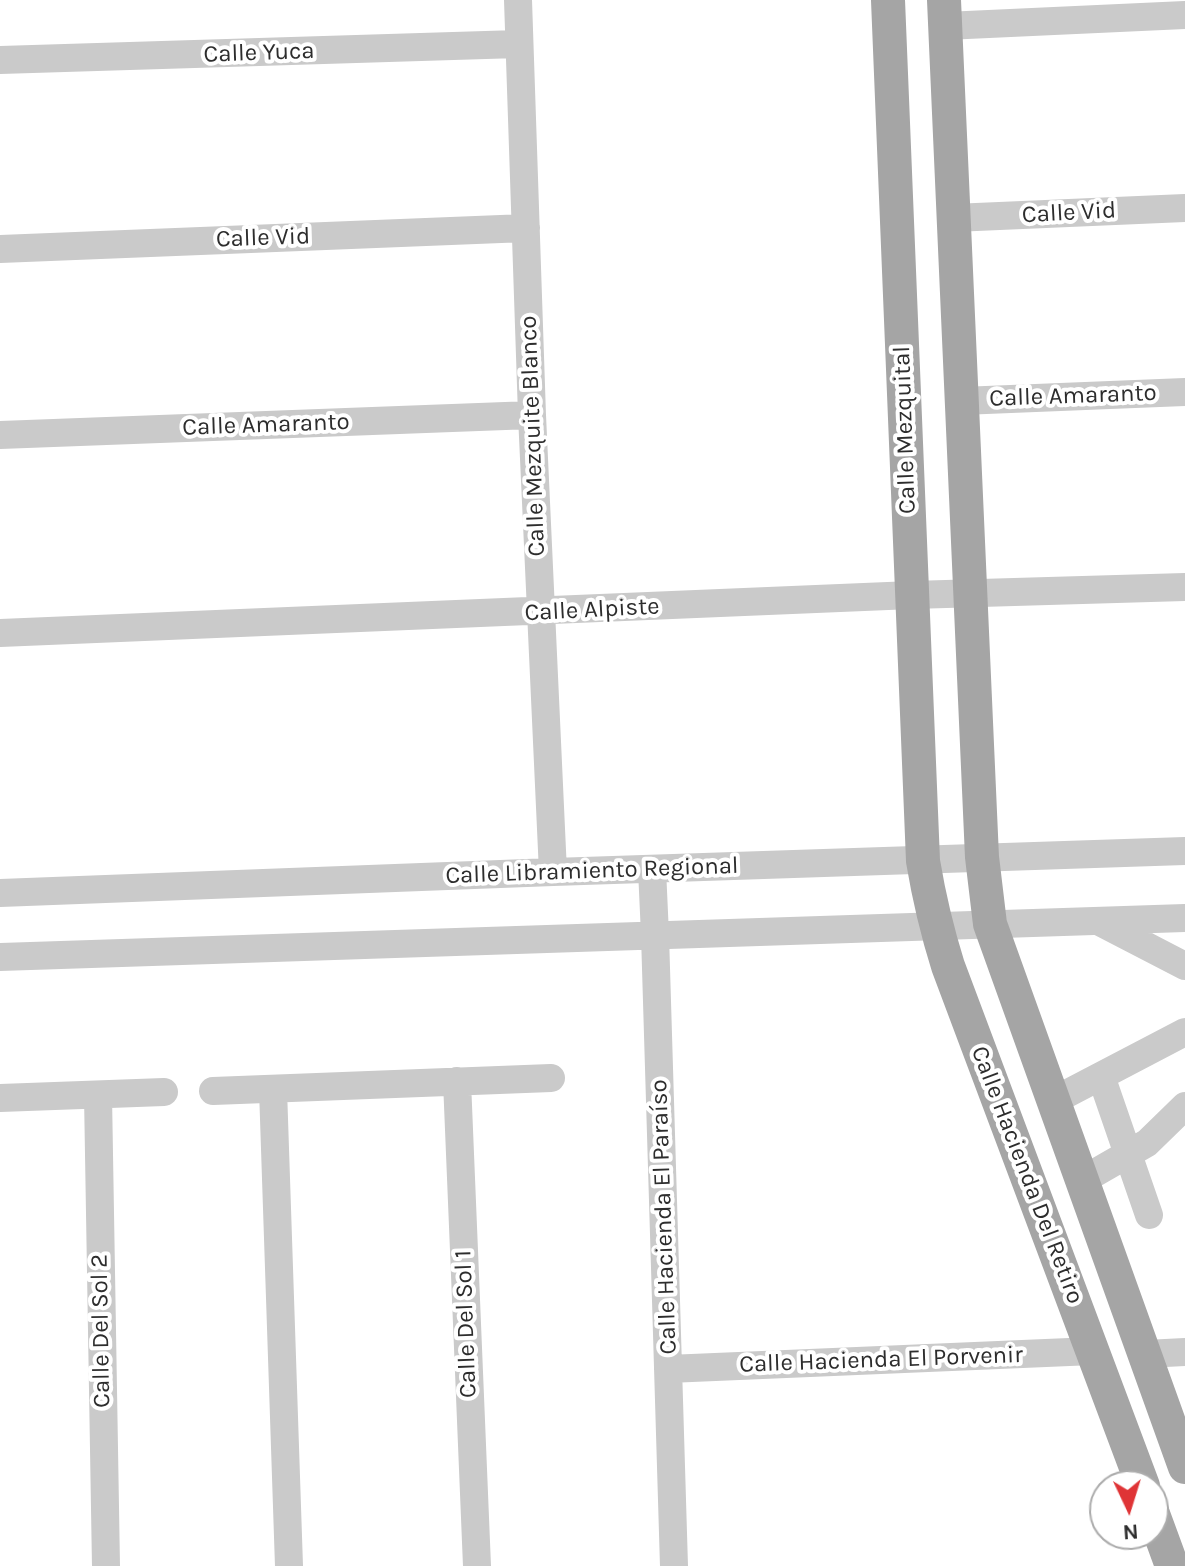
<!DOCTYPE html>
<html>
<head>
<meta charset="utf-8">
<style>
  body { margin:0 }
  #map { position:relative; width:1185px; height:1566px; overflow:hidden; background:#fff; font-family:Karla,sans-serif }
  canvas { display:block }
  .north { position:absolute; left:1089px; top:1470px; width:80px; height:80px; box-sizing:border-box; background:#fff; border:2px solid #ababab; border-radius:50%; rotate:176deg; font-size:22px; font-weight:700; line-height:32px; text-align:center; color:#2d2d2d }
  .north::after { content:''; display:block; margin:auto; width:28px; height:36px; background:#df3436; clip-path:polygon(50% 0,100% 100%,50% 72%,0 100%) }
</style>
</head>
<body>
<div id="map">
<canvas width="1185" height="1566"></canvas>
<div class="north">N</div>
</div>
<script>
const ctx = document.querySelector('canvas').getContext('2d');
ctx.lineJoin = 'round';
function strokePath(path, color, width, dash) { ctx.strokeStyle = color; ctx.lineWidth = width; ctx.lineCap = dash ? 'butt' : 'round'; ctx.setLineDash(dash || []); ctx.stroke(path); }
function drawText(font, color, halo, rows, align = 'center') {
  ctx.font = font + ' Karla,sans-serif'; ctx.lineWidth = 8; ctx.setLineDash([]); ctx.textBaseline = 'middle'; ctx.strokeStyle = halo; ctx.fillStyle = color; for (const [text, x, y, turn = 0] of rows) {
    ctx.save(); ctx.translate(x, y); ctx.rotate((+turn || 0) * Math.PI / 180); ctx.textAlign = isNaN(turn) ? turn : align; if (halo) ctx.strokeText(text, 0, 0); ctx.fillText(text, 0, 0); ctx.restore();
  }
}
const minor = new Path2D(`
  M518,0L532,415L553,872
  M945,26L1185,15
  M0,60L518,44
  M953,218L1185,208
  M0,249L526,228
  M961,401L1185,392
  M0,435L532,415
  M0,633L912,595L1185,587
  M652,869L655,935L674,1566
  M0,893L553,872L1185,851
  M1100,922L1185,966
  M0,957L1185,918
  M1101,1076L1149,1215
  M457,1081L477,1566
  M273,1089L289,1566
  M213,1091L551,1078
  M98,1095L106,1566
  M0,1098L164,1092
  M1053,1101L1185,1032
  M1081,1181L1147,1143L1185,1106
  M1146,1354L1185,1352
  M668,1369L1093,1351`);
const major = new Path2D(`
  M888,0L923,861C929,897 937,931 948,966L1143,1486
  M944,0L982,857L990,924L1185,1467
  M1153,1514L1172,1566`);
const streetNames = [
  ["Calle Yuca",259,53,-2],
  ["Calle Vid",1069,213,-3],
  ["Calle Vid",263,238,-2],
  ["Calle Amaranto",1073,396,-2],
  ["Calle Amaranto",266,425,-2],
  ["Calle Mezquital",905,430,-92],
  ["Calle Mezquite Blanco",533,436,-92],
  ["Calle Alpiste",592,610,-3],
  ["Calle Libramiento Regional",592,871,-2],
  ["Calle Hacienda Del Retiro",1027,1175,69],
  ["Calle Hacienda El Paraíso",664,1217,-92],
  ["Calle Del Sol 1",466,1324,-92],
  ["Calle Del Sol 2",101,1331,-91],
  ["Calle Hacienda El Porvenir",881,1360,-2]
];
strokePath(minor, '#cacaca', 28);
strokePath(major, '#a5a5a5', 34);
drawText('24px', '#2d2d2d', '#fff', streetNames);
</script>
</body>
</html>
